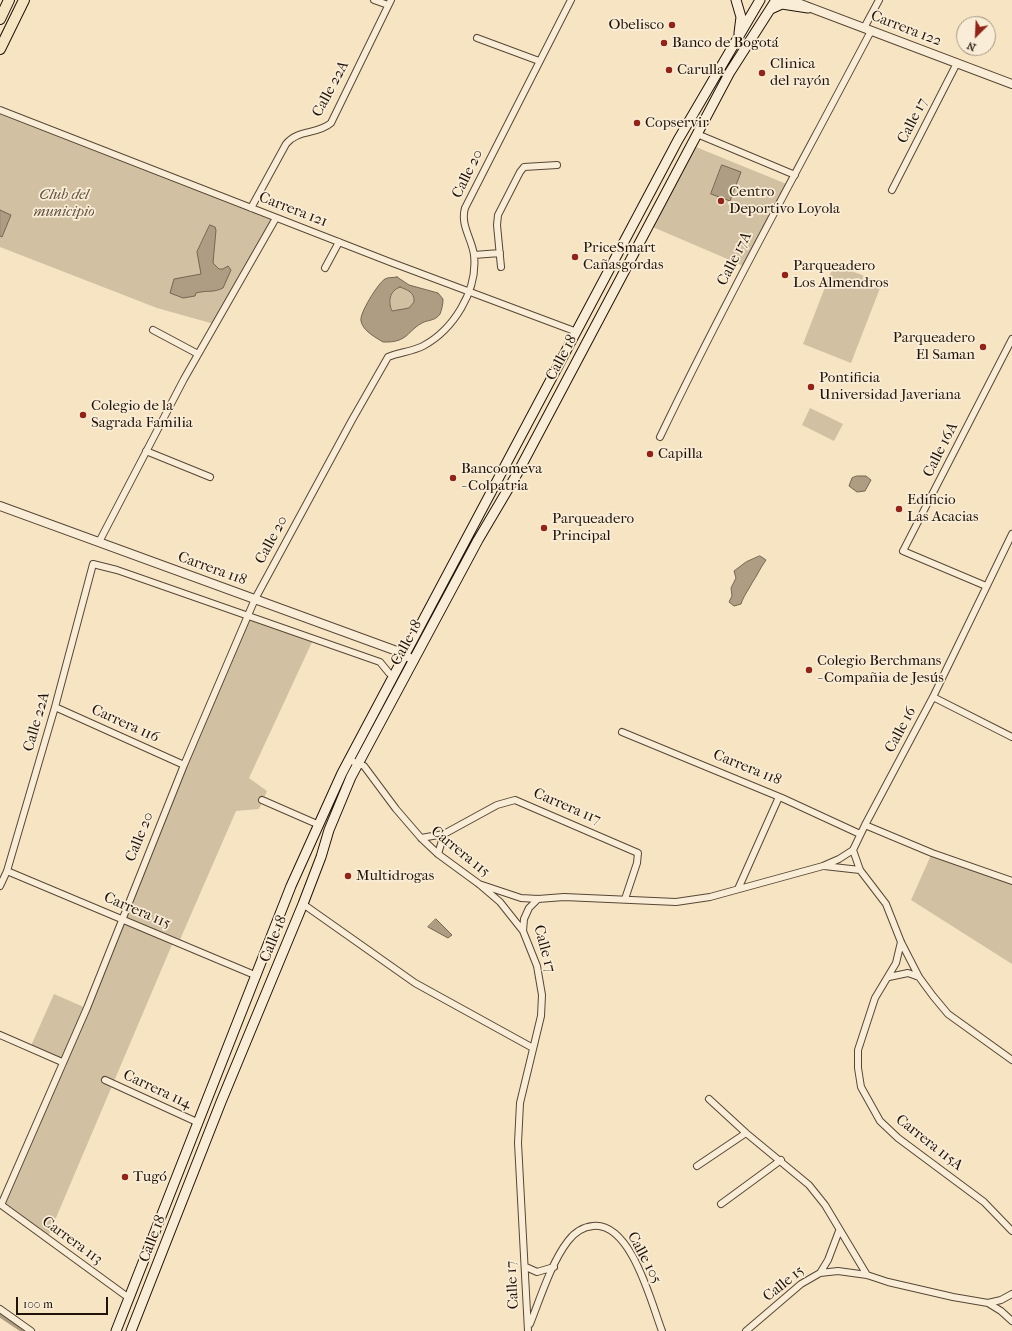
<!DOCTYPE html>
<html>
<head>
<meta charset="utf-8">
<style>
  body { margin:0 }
  #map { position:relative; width:1012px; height:1331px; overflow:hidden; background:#f7e4c2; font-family:"IM FELL French Canon",serif }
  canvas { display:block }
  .north { position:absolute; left:956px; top:16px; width:40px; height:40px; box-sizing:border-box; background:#faedd7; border:1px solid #a39684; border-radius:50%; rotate:204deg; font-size:11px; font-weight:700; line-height:16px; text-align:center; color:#201308 }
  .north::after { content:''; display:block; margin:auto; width:14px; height:18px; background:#8f2418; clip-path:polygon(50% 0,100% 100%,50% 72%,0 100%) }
  .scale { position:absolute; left:16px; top:1297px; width:92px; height:18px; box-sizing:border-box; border:2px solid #201308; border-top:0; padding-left:5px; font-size:12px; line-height:14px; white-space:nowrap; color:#201308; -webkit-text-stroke:3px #faedd7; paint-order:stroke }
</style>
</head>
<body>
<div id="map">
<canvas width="1012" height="1331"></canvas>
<div class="north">N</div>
<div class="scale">100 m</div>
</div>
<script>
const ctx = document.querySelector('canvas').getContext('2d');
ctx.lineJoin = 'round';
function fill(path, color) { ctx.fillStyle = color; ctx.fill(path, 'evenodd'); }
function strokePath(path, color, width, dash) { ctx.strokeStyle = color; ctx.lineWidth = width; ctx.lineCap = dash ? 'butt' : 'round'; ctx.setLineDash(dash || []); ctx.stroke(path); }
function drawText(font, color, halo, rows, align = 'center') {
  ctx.font = font + ' "IM FELL French Canon",serif'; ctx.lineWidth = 3.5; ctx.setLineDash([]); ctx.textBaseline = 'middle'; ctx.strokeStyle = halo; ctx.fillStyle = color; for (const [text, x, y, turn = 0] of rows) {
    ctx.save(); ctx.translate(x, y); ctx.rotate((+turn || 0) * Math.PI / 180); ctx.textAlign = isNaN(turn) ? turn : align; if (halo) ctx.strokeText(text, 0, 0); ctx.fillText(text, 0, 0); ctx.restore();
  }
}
const green = new Path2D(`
  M0,110L276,218L214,324L157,308L0,247Z
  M691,145L789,185L746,267L648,225Z
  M834,264L882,283L851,363L803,344Z
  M399,287C407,290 415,292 414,302L409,308L392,311C388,302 389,291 399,287Z
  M810,408L843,424L834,441L802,425Z
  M248,616L313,640L249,778L267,791L259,809L236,811L179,942L174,940L47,1239L1,1205L62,1063L30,1048L54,994L86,1008Z
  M932,853L1012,881V964L911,900Z`);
const water = new Path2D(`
  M722,165L741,172L730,201L711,194Z
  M0,210L11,215L2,237L0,236Z
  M210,225L215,227L216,230L213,263L219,269H223L228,266L231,270L223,288C214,293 206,290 196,293L195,296L183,298L170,293L174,279L201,274L197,252Z
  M397,277L409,285L438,293L443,299C443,304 442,309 440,314C436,320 430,320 424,322C407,330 409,343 383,342C375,337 363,331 361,321C359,314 378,283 385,279C388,277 393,278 397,277ZM400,287C407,290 415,292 414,302L409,308L392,311C388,302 389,291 400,287Z
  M857,476H866L871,480L865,491L857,492L849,486L852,478Z
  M760,556L766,560C760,568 757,576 752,583C748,591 744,595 741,604L734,606L729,602L732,596L731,588L736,578L734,571L746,562Z
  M436,919L452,935L448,938L428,927Z`);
const canal = new Path2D(`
  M0,1314L25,1331`);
const minor = new Path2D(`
  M374,0L388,5
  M864,28L879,0
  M477,38L539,61
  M0,110L390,262L577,332
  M697,134L795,175
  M892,190L957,63
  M251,208L286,144C298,129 317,135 331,123L391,0
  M474,255L500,253
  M501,267L497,225L498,215L520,172L524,167L557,165
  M325,268L339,242
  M153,330L198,354
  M660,437C726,299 800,166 871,31
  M146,451L210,477
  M99,542L184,379L276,218
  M986,586L903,551L1012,339
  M933,697L1012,737
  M55,707L184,765
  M622,732L782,798L860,834
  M349,760L364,766L396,809L421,838L438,854L479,884L500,902L523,931
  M262,800L317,824
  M865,825L932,853L1012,881
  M421,838L444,834L497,805L515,800L638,853L637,863L625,899
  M853,850L865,825L933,697L1012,534
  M853,850L860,870L886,904L901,942L919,977L933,996L948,1014L1012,1060
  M438,854L444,834
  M824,866L860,870
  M7,871L257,976
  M479,884L521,898L538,899L564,897L676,902L710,897L823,866L839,859L853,850
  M0,886L7,871L55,707L93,564L117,570L380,662L389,673
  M738,889L779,797
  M303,904L415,983L533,1048
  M901,942L896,963L875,998L858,1050V1068L861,1087L880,1121L898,1138L984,1202L1012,1231
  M889,977L908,973L919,977
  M0,1035L62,1062
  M105,1080L199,1123
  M709,1099L746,1133L809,1185L825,1205L867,1275
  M697,1166L746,1133
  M0,1204L129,1298
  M721,1204L781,1160
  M1,1205L87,1008L184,765L255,599L352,420L388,357C400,352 411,352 423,346C453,330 478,291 474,255C472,239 460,225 465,208L571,0
  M526,1267L537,1272L554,1267
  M820,1273L828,1260L839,1231
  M988,1303L1001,1300L1012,1294
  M0,1309L31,1331
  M530,1324C540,1299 551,1263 568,1241C574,1233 583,1227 593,1226C631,1222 651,1302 662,1331
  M528,1331L518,1143L520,1103L541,1016L542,995L537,966L523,931L524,919L529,908L538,899
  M746,1331L801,1284L820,1273L838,1271L867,1275L888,1282L953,1297L988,1303L1001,1311L1012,1321`);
const tertiary = new Path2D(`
  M790,0L1012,84
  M0,506L394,650L414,660`);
const secondary = new Path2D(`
  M736,0L741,17L739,33
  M771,9L782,4L808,8
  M116,1331L291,886L342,773L678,140L760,0
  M131,1331L221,1102L303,904L321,857L329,830L351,777L478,540L517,474L730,72L776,0`);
const trunk = new Path2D(`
  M0,19L9,0
  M0,49L24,0`);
const markers = [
  [672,25,4,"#8f2418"],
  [664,43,4,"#8f2418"],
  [669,70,4,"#8f2418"],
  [762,73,4,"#8f2418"],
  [637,123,4,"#8f2418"],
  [721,201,4,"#8f2418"],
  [575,257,4,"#8f2418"],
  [785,275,4,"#8f2418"],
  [983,347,4,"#8f2418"],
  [811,387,4,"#8f2418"],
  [83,415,4,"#8f2418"],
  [650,454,4,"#8f2418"],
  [453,478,4,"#8f2418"],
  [899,509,4,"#8f2418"],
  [544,528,4,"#8f2418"],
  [809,670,4,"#8f2418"],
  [348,876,4,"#8f2418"],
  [125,1177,4,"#8f2418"]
];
const poiNames = [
  ["Obelisco",664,25,"right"],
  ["Banco de Bogotá",672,43],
  ["Clinica",770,64],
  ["del rayón",770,81],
  ["Carulla",677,70],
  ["Copservir",645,123],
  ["Centro",729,192],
  ["Deportivo Loyola",729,209],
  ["PriceSmart",583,248],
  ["Cañasgordas",583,265],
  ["Parqueadero",793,266],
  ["Los Almendros",793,283],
  ["Parqueadero",975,338,"right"],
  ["El Saman",975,355,"right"],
  ["Pontificia",819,378],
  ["Universidad Javeriana",819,395],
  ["Colegio de la",91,406],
  ["Sagrada Familia",91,423],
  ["Capilla",658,454],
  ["Bancoomeva",461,469],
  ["- Colpatria",461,486],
  ["Edificio",907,500],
  ["Las Acacias",907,517],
  ["Parqueadero",552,519],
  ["Principal",552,536],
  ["Colegio Berchmans",817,661],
  ["- Compañia de Jesús",817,678],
  ["Multidrogas",356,876],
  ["Tugó",133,1177]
];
const streetNames = [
  ["Carrera 122",906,29,21],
  ["Calle 22A",331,89,-62],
  ["Calle 17",913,121,-63],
  ["Calle 20",468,174,-64],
  ["Carrera 121",293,210,21],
  ["Calle 17A",735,259,-63],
  ["Calle 18",562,358,-62],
  ["Calle 16A",941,450,-63],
  ["Calle 20",272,540,-62],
  ["Carrera 118",212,569,20],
  ["Calle 18",407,643,-62],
  ["Calle 22A",37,722,-74],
  ["Carrera 116",125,724,24],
  ["Calle 16",901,730,-62],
  ["Carrera 118",747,768,22],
  ["Carrera 117",567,807,23],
  ["Calle 20",140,837,-68],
  ["Carrera 115",460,852,39],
  ["Carrera 115",137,911,23],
  ["Calle 18",274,939,-68],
  ["Calle 17",544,949,75],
  ["Carrera 114",157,1090,25],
  ["Carrera 115A",929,1143,38],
  ["Calle 18",153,1239,-69],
  ["Carrera 113",72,1241,36],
  ["Calle 105",644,1258,62],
  ["Calle 15",784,1284,-39],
  ["Calle 17",513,1285,-93]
];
const parkNames = [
  ["Club del",64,195],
  ["municipio",64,212]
];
fill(green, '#d2c0a2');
fill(water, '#ae9d83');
strokePath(water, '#756652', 1);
strokePath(canal, '#ae9d83', 6);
strokePath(minor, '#564736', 8);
strokePath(tertiary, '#564736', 10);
strokePath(secondary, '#201308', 11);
strokePath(trunk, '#201308', 12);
strokePath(minor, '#faedd7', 6);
strokePath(tertiary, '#faedd7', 8);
strokePath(secondary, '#faedd7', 9);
strokePath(trunk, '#f7e4c2', 10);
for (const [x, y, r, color] of markers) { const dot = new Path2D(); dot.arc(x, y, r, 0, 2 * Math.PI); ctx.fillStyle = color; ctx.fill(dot); strokePath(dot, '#faedd7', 1.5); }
drawText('15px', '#201308', '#faedd7', poiNames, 'left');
drawText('15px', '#201308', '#faedd7', streetNames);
drawText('italic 15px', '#5e503e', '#faedd7', parkNames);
</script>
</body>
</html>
